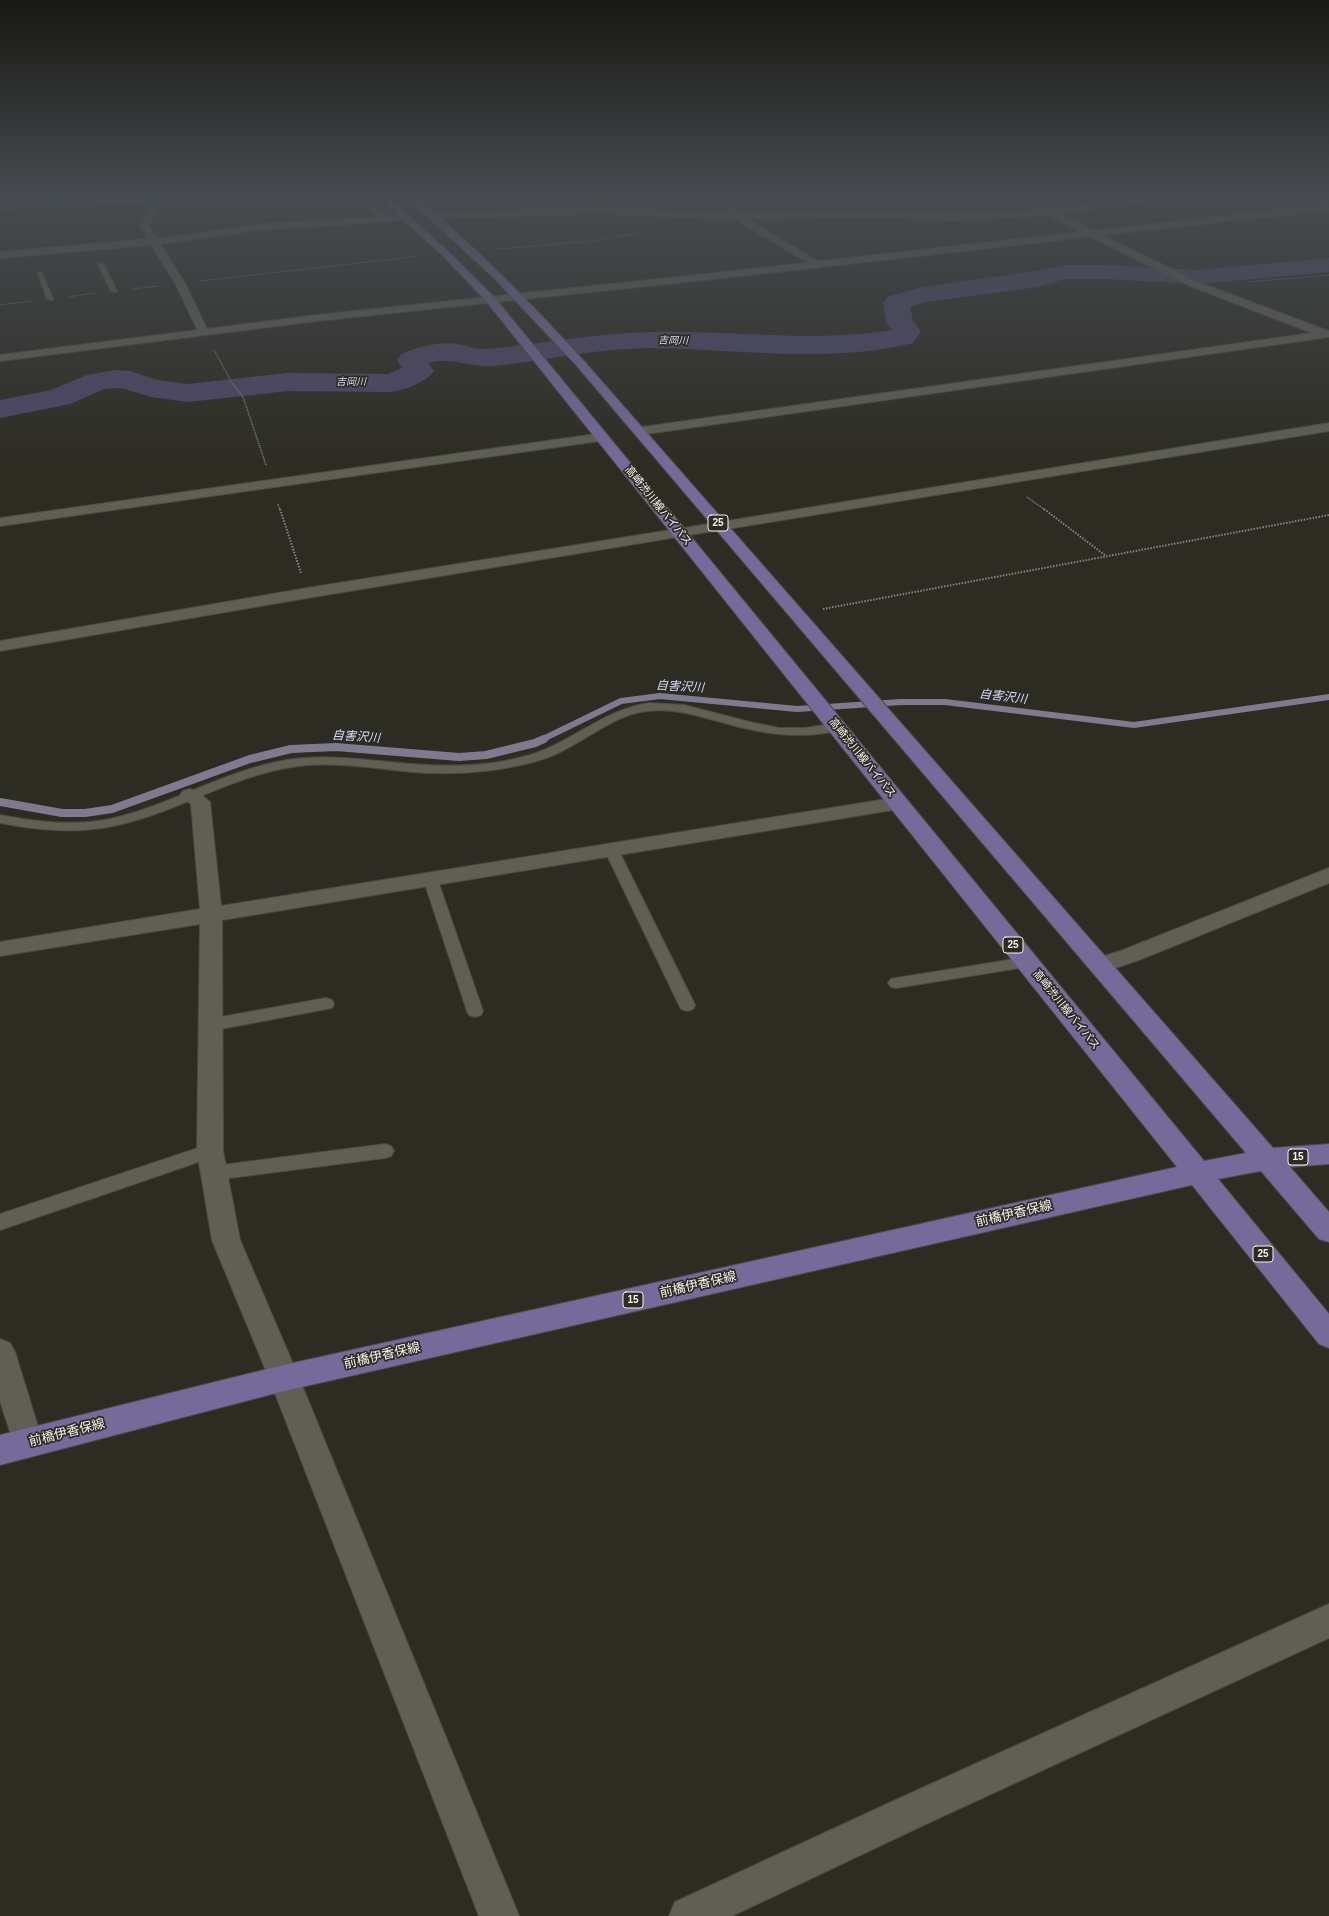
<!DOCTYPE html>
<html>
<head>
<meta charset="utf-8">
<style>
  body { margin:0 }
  canvas { display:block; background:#2d2c23 }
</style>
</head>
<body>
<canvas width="1329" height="1916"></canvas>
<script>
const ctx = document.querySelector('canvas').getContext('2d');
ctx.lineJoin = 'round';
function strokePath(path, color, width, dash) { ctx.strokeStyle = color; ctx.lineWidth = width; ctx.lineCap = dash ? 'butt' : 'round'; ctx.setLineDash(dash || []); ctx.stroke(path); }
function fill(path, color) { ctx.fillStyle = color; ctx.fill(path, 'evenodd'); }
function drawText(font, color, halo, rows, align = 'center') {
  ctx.font = font + ' Helvetica,"Noto Sans JP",sans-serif'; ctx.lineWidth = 3.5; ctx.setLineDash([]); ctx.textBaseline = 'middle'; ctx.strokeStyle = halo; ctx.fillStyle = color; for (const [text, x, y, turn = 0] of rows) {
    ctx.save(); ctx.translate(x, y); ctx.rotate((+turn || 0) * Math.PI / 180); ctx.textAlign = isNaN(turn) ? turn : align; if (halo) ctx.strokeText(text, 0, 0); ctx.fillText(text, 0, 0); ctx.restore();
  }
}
const streamFar2 = new Path2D(`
  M1313,195L1329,204`);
const streamFar1 = new Path2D(`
  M541,740L621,701L660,696L797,709L901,702H945L1134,725L1329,697`);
const stream = new Path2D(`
  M0,802L62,813H85L112,809L250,759L291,749L336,747L459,757L486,755L535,743L544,739`);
const river = new Path2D(`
  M1329,258V272L1197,284L1106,279H1065L1037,287L926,302L910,307L913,321L921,331L913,343C828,364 739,349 653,348C600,348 547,360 494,366C471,368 451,356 428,363L434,371C425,383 406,389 392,392L288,391L188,402L151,397L125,389L115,388L104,389L70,404L0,418V400L51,390L87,375L115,370L130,371L157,380L188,384L288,373L388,374L402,368L397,360L401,354C418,347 438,341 457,344C467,345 476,350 486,349C541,344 596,333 651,332C732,330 812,343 892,330L886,322L883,303L887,297L923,287L1037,271L1065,265H1106L1197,270Z`);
const pathFar2 = new Path2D(`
  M499,249L593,241L638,233
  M201,281L419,256
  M1248,282L1329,275
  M132,289L158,286
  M68,297L95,293
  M0,305L31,301`);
const pathFar1 = new Path2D(`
  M214,350L232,383L243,397L266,465
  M1027,497L1045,510
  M278,504L280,510`);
const path = new Path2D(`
  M280,509L301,573
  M1044,509L1106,556
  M823,609L1329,515`);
const service = new Path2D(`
  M101,263L104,265L117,291L116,292L111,291L98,265Z
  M37,272L42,273L53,299L52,300L47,299Z
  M649,703L684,705L750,722L779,728H805L837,723L843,727L841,730C800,740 762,734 721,722C697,716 674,708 648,711C616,714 591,737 562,751C549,758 535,762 521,765C485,773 449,775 412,772C370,768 328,760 286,768C226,779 173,814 113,826C75,834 37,830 0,823V815C37,822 77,827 114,818C173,804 226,770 287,760C329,753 370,761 412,764C449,767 486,767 522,757C570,746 598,711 649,703Z
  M611,845L616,846L618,849L695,1005L693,1009L687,1011L681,1009L679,1005L604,849L606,846Z
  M430,874L435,875L437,878L483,1011L481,1015L475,1017L469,1015L467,1011L423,878L425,875Z
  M1027,957L1032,958L1035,962L1032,966L896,988L891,987L888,983L891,979L896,978Z
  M326,998L332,1000L334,1004L332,1008L210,1031L204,1029L202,1025L204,1021L210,1019Z
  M210,1144L216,1146L219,1151L216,1156L0,1230V1214Z
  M385,1144L391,1146L394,1151L391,1156L385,1158L214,1180L208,1178L205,1173L208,1168L214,1166Z`);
const minor = new Path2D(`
  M155,195H163L148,226L157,239L262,224L377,217L356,195H365L386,216L407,214L411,217L407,220L384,222L262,230L160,244L185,283L208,331L203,334L198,331L175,283L151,245L0,258V252L148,239L140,226L151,202L0,209V203Z
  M715,195H724L740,214L894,211L950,215L1037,210L1009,195H1020L1049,209L1154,195H1181L1177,198L1057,213L1198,282L1329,331V337L639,435L633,431L635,428L1312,333L1190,286L1046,215L950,221L894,217L748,219L820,263L822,265L820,267L817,268L736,220L601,213L433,219L429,216L433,213L601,207L731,214Z
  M1323,195H1329V199Z
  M603,433L609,437L607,440L0,526V518Z
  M721,522L726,523L728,526L726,529L307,598L0,651V641L307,588Z
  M190,789L197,791L210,802L221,906L899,797L906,799L909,803L906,807L899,809L222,920L223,1151L240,1240L299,1378L519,1916H479L269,1378L212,1240L197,1151L200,924L0,956V942L200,909L191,804L180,795L183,791Z
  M0,1339L10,1343L15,1352L43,1443L39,1453L28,1458L17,1453L0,1401Z
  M1329,1604V1638L926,1824L732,1916H669L675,1902L900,1798Z`);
const tertiary = new Path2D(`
  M1329,204V210L705,280L317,321L0,361V355L317,315L705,274Z
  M1329,423V431L721,530L716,529L714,526L716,523L721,522Z
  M1329,868V883L1139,960L1100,973L1092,970L1089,965L1092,960L1123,950Z`);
const primary = new Path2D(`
  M376,195H385L448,251L494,297L1204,1161L1246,1153L576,365L494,278L404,195H414C475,246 530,302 584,361L1273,1148L1329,1144V1164L1290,1167L1329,1212V1242L1319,1239L1261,1171L1218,1179L1329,1314V1348L1319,1344L1192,1185L284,1391L0,1465V1435L284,1365L1177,1167L486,301L442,255Z`);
const farWaternames = [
  ["吉岡川",673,341,1],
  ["吉岡川",351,382]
];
const shields = [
  [718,523,20],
  [1013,945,20],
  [1298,1157,20],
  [1263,1254,20],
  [633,1300,20]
];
const shieldNames = [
  ["25",718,523],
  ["25",1013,945],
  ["15",1298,1157],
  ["25",1263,1254],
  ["15",633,1300]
];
const streetNames = [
  ["高崎渋川線バイパス",658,506,51],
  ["高崎渋川線バイパス",862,758,51],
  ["高崎渋川線バイパス",1066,1010,51]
];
const waterNames = [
  ["自害沢川",680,687,3],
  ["自害沢川",1003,697,7],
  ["自害沢川",356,737,4]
];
const nearStreetnames = [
  ["前橋伊香保線",1014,1214,-13],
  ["前橋伊香保線",698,1285,-13],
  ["前橋伊香保線",382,1356,-13],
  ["前橋伊香保線",67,1433,-14]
];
strokePath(streamFar2, '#7f7a90', 4);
strokePath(streamFar1, '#7f7a90', 6);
strokePath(stream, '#7f7a90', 8);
fill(river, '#4d4667');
strokePath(service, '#4b4b42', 2);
strokePath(minor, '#4b4b42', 2);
strokePath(tertiary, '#4b4b42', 2);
strokePath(primary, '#4b4b42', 2);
strokePath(pathFar2, '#87877f', 1, [1, 1]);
strokePath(pathFar1, '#87877f', 1.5, [1, 1]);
strokePath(path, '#87877f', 2, [1.5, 1.5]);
fill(service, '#5f5f54');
fill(minor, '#5f5f54');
fill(tertiary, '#5f5f54');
fill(primary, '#766a9a');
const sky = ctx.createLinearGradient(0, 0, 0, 464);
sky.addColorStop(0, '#191813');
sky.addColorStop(0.42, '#464b50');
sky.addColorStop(1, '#464b5000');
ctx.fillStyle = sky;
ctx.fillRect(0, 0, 1329, 464);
drawText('italic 10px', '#ded8fc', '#2d2c23', farWaternames);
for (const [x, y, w] of shields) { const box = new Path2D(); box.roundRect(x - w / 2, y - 8, w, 16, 3); ctx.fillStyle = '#2d2c23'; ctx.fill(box); strokePath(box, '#f5f5ee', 1); }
drawText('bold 10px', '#f5f5ee', null, shieldNames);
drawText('11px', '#f5f5ee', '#2d2c23', streetNames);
drawText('italic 12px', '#ded8fc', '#2d2c23', waterNames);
drawText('13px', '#f5f5ee', '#2d2c23', nearStreetnames);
</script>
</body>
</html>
